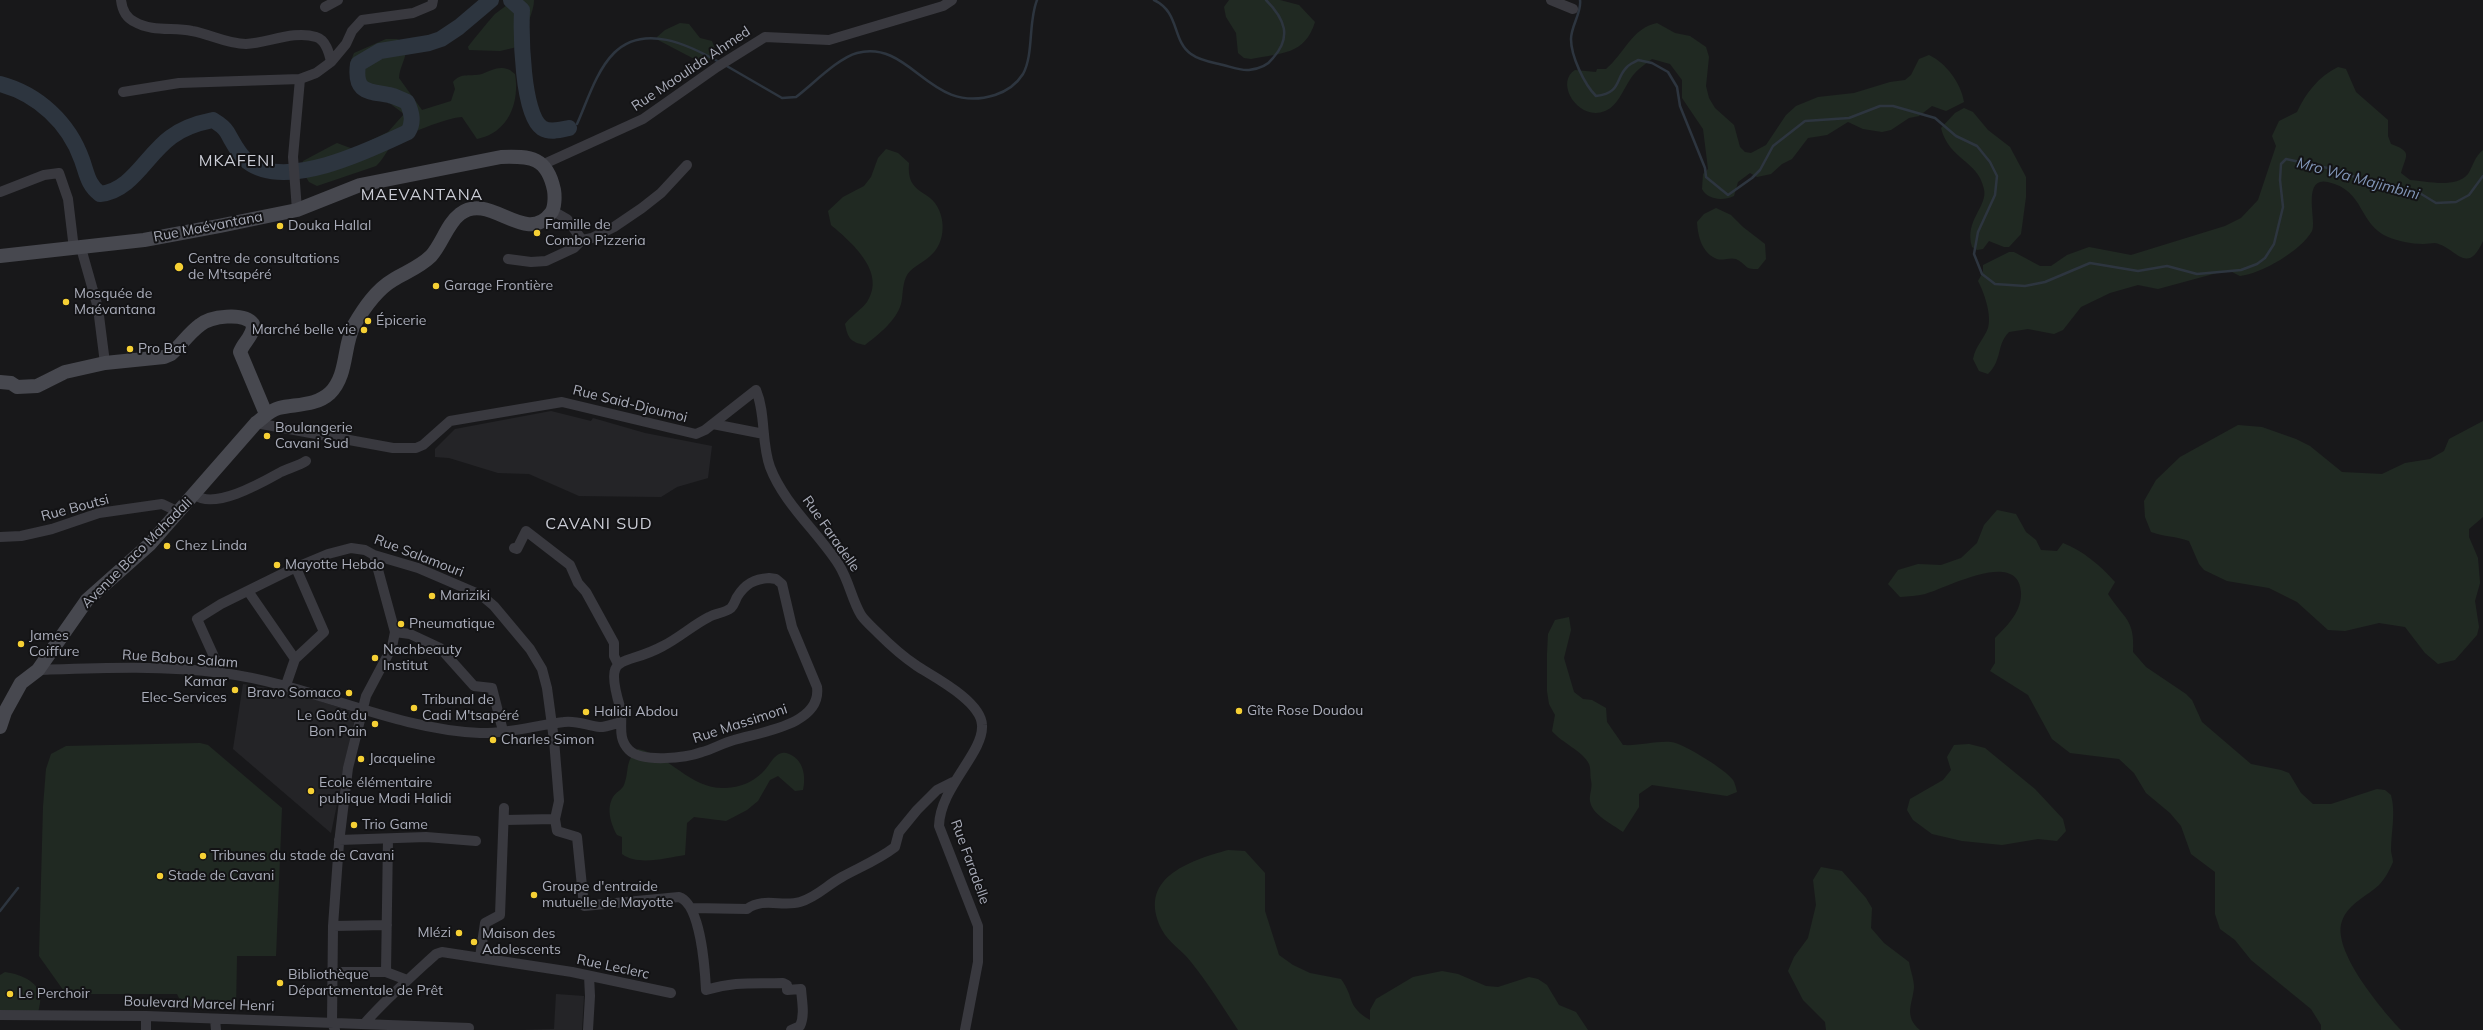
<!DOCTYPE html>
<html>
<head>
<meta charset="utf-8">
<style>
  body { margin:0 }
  canvas { display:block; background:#18181a }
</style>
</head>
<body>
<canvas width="2483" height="1030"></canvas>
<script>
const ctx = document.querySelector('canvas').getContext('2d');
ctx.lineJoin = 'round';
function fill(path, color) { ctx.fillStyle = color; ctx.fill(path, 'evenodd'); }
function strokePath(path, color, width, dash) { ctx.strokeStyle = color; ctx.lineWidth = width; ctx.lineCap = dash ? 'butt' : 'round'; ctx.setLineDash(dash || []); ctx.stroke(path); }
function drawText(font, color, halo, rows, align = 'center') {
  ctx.font = font + ' Mulish,sans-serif'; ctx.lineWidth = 4; ctx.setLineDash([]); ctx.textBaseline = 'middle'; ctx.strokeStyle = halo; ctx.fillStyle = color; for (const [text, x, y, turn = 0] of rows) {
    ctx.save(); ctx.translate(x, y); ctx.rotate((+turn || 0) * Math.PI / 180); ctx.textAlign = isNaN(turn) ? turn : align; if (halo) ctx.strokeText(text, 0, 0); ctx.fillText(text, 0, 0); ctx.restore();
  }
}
const built = new Path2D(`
  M551,411L591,421L593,418L645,433L712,446L708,478L677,487L661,497L579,496L529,474L498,473L449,458L435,457V449L455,429Z
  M243,684L292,692L356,713L331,833L233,749Z
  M556,994L584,996L582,1030H522L554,1029Z`);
const green = new Path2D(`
  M513,0H534C534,13 525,23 528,36L517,47L500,51L469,50L468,47C469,45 492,17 495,14C501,9 508,5 513,0Z
  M1229,0H1280L1299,5L1315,22C1305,55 1281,53 1251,59L1244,58L1238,53L1236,33L1226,17L1224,7Z
  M680,23L689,24L700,38L712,41L715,49L710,60L702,63L658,40L657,37L665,30Z
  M1657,23L1675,33L1690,36L1706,47L1709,57L1706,86L1709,98L1715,108L1734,125L1740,147L1745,152L1751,153L1766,145L1786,115L1796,106L1818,97L1854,93L1890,82L1905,80L1911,75L1919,59L1929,55C1946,63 1961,83 1964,102L1946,111L1932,106L1919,116L1909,118L1891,130L1882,132L1863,129L1848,122L1827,135L1808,138L1792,159L1782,164L1771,174L1757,177L1750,173L1738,182L1734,196C1723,201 1708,200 1702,189L1703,174L1708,169L1703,129L1682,98V80L1670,64L1652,59C1646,64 1639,68 1635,73C1624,85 1620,105 1605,111C1579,122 1554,83 1575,70L1596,72L1597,69H1606C1624,54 1632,28 1657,23Z
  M386,39H397L405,42C409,56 400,64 399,78L422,110L451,101L455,89L453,82C461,72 471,77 482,74C490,71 499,66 507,69C510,69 513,73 515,74C520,103 508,133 477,139L462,117C449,117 402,135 393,144C386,151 383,160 376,166L317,186L309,182L301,169L303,161L333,145L337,143L353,149L388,132L404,114L352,75L350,63L354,53Z
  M2338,67L2346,69L2356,92L2388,120V136L2391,144C2413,152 2406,155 2401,173L2410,180C2427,181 2455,189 2468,174C2473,166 2475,156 2483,150V241C2467,277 2456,247 2435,243C2431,243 2427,244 2423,244C2411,244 2398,241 2388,237C2357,223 2366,191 2328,182C2301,176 2317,222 2312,231C2302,250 2261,274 2240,276L2228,270L2158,289L2138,285L2110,293L2081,307L2063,330L2054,334L2028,329L2009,332C1996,345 2003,359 1988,374L1979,371L1973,359C1976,345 1984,339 1988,328C1992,315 1984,292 1978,281L1983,272V265L2009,252H2014L2040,266H2051L2067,255L2089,247L2131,255L2225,226L2241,218L2258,200L2276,146L2272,136L2279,121L2297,112C2306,93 2318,77 2338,67Z
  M1964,108L1973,112L1988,130L2010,147L2026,177V197L2021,234L2009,247H2004L1989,241L1983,249L1977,250L1972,247C1964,220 1988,207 1984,189C1978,160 1949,160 1941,128L1955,113Z
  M886,149L898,153L909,163C906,196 930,188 939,210C946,226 943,246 929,257C921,264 910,268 906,277C902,286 903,296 901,304C896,321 878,335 865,345C850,342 848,338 845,324C851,316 861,310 867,302C887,272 851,242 831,225L828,211L843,197L864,186L871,177L878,158Z
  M1716,208L1731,215L1743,227L1765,244L1766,259L1758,269C1744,270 1747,264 1736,259C1730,257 1723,261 1717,259C1702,253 1698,237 1697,222L1704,214Z
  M2483,421V517L2469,529V537L2478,558L2480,583L2475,601L2479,627L2477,635L2455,660L2438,664L2425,653L2405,627L2379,623L2345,631L2328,630L2297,602L2269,588L2227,581L2204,570L2199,564L2189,541C2176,536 2164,537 2151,532L2145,517L2144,501L2156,480L2180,457L2238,425L2262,427L2296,439L2310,446L2342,472L2382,474L2405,463L2430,459L2444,451L2449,439Z
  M1997,510L2016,514L2026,532L2036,540L2041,550L2057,551L2063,543C2083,551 2100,565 2115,582L2108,594C2124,619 2135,619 2133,652L2146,667L2186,694L2192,700L2202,722L2251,764L2281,770L2289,773L2301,793L2313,804H2331L2377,789L2385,790L2391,795C2396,813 2391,832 2391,850C2391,853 2393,859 2393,862C2390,869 2385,879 2379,885C2367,896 2348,904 2342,921C2331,950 2382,1010 2401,1030H2321V1025L2311,1009L2251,960L2235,940L2220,929L2215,914V872L2191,854L2181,826L2170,813L2146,793L2134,773L2119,759L2070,753L2052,739L2028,695L1990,671L1995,663V638C2008,625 2022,611 2021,592C2018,548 1945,589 1925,594C1917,596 1908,596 1900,597L1888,584L1898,570L1918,564L1941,565L1961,558L1977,543L1984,525Z
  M1569,617L1571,630L1564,658L1574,692L1583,699L1592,700L1606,708L1607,722L1623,745C1640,746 1654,741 1671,742C1683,743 1726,770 1733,780C1735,783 1736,788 1737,792L1727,796L1652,785L1639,794V807L1623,832C1612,824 1592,815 1590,801C1589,794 1593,788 1591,780C1590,775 1591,768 1589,764C1583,751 1562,743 1552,731L1555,715L1549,704L1547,691V654L1548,634L1555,620Z
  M200,743L208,745L282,808L276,956H237L236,1008L183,1006L177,994H66L39,956L43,807L46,769L51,754L66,746Z
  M1969,744L1985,748L2035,789L2063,819L2066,831L2057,841L2038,839L2002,845L1962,841L1932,834L1913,820L1907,810L1910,799L1943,780L1951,770L1947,757L1954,745Z
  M638,749C671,756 691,790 726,788C740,787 751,783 762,773C770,767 775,748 789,754C804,760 806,777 803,790L795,791L778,776L770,780L758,801L747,810L726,821L694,817L687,823L685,855C666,858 638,866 622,854V837L617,835C611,824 606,809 613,797C616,792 622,790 624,785C630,770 624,762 638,749Z
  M1228,850L1245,851L1265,873V911L1279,955L1293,965L1310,973L1341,979C1355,998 1346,1006 1370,1020V1010L1376,999L1413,977L1442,971L1458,974L1486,986L1498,987L1529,977L1538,979L1547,985L1559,1005L1576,1012L1588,1030H1238C1223,1007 1208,983 1191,962C1183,951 1168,942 1162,930C1136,879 1188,861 1228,850Z
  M1821,867L1842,871L1866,898L1872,908L1871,928L1884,943L1909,962C1910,969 1914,979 1914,987C1913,1003 1903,1016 1920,1030H1826L1825,1022L1803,1000L1788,971L1794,957L1808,938L1816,905L1813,880Z
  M5,972C18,974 38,980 40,996C41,1001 39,1008 38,1013L0,1011V975Z`);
const stream = new Path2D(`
  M1154,0C1180,12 1172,41 1191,54C1199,60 1210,62 1219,64C1229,66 1240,71 1249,70C1258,69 1268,65 1273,58C1292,37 1285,19 1266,0
  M1580,0C1582,12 1571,26 1571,39C1571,56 1584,84 1596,96C1622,93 1615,78 1627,67C1629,64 1635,62 1638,60L1652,63L1668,72L1677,87L1680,106L1705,168L1706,177L1728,195L1752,178L1760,170L1773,146L1805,121L1849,118L1880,106H1893L1935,118L1956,136L1977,146L1990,162L1997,176L1995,195L1978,232L1974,254L1982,274L1995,284L2025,286L2045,282L2090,263L2138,271L2167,266L2197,274L2241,270L2257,264L2265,258L2274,244L2283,207L2280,180L2281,164L2286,159L2337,170L2388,190L2418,192L2436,203L2456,202L2469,195L2483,176
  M725,65L782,98L796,97C812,85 838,58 857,53C912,39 929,116 995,95C1007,91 1016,85 1023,74C1034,54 1028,22 1037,0
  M577,124C587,102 596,71 614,53C644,23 689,45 719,62
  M0,911L18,888`);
const river = new Path2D(`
  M511,0L522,10C521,33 522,115 542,128C550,133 560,130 569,128
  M0,84C38,94 69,123 82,160C87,174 88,185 100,194C132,191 146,155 171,137C184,127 198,123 213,120C218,123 224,127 227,132C233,142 238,154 248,162C286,191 370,150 408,132C414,122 412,113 407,102C402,100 395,96 389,95C368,91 354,93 358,64L380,51L429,43L441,39L459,27L491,0`);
const street = new Path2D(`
  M121,0C122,9 126,18 135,22C152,32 174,27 192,31C210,34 227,44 246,44C268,43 294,30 316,37C326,40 329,52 331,62L316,73L300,79L293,157L297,210
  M1551,0L1573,9
  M325,7L338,0
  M331,62L346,44L352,31L362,20L413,13L432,5L433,0
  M123,92L179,83L300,79
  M544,164L643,119L717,67L765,37L829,40L943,6L952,0
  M0,192L44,175L59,173L68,199L74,249
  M553,211L567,219L582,240
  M81,248L98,308L105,363
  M508,259L531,262L546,261L574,248L582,240L592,238L614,227L642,208L661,193L687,165
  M256,423L393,448H416L423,445L450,421L562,402L696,434L705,430L756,390C766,414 761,442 770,467C784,504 818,532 839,565C849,581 852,600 861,615C865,621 872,627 878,633C890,645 902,656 917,666C934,677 981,701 982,725C984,753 940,787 939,826L978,926V962L965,1030
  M713,424L764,434
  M195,495C215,510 263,482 281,472C289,468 298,466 306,461
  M0,537L21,536L52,529L99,513L162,504L179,512
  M514,548L517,549L526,531L570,565L578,583L586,592L614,643V656L618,664
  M769,578L776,579L782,584L792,627L817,687C822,725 760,732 734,740C723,743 713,749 702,752C686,758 642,763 629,750C616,737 624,722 620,707C603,650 623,668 663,646C679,638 693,625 709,617C716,613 725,613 731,608C734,605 735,601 737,597C745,584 754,579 769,578Z
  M248,591L295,659
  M395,632L410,634L440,648L474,686L492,688L503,731
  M38,670C97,668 163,665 222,673C310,684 391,729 480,733C508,734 537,725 564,722C577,720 588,726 600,727C607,727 614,724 621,722
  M221,672L197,619L221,604L292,569L328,554L351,548L365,550L374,555L418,568L481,595L494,606L530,649L542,669L547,688L554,740L559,801L555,819L557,831L577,837L584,906L679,897C701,904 705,970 706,990C737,981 753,984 783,983L787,985V990L801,989C802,1002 805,1015 800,1026L791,1030
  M286,685L295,659L324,632L296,568
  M505,820L555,819
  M339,840L426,837L476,841
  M692,908L747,909C763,897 782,907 800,902C817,897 827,885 842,877C860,867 878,860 895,847L899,832L917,810L937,790L953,782
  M333,926L387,925
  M480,957L485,923L500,915L504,808
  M333,972H386L388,839
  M386,972L407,980
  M0,1015L146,1016L469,1028
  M215,1019L216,1030
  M364,1024C386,999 411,977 436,954L442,952L572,972L671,993
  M146,1030V1016
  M335,1030L332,1023L333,926L339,843L348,768L366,696L392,647L395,632L374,555
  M588,1030L590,996L589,976`);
const secondary = new Path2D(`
  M0,256L144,240L219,226L297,210L360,185L501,157C531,156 547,157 554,190C555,196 555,208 551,213C525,247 490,191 460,214C447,224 442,244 431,256C420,267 406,272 393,280C376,290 364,308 354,325C343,346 348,375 330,393C316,406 296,404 279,408C270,410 263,418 256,423L150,544L87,600L38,670L21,683L5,712L0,727
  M0,382L11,383L17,387L37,386L65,372L105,363L164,357L171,354C181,345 189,333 200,325C210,316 244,312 253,324C254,336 244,341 240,352L266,414`);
const markers = [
  [280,226,4,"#f6d034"],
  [537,233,4,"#f6d034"],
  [179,267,5,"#f6d034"],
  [436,286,4,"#f6d034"],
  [66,302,4,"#f6d034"],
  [368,321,4,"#f6d034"],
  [364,330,4,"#f6d034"],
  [130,349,4,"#f6d034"],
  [267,436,4,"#f6d034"],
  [167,546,4,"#f6d034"],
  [277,565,4,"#f6d034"],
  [432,596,4,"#f6d034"],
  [401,624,4,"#f6d034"],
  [21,644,4,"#f6d034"],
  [375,658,4,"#f6d034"],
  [235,690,4,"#f6d034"],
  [349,693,4,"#f6d034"],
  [414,708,4,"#f6d034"],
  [1239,711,4,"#f6d034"],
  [586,712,4,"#f6d034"],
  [375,724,4,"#f6d034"],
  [493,740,4,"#f6d034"],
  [361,759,4,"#f6d034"],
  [311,791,4,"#f6d034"],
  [354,825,4,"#f6d034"],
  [203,856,4,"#f6d034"],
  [160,876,4,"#f6d034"],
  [534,895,4,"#f6d034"],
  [459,933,4,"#f6d034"],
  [474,942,4,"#f6d034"],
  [280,983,4,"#f6d034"],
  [10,994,4,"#f6d034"]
];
const streetNames = [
  ["Rue Maoulida Ahmed",691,69,-34],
  ["Rue Maévantana",208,227,-11],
  ["Rue Said-Djoumoi",630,404,14],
  ["Rue Boutsi",75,508,-15],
  ["Rue Faradelle",831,534,55],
  ["Avenue Baco Mahadali",137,553,-45],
  ["Rue Salamouri",419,556,21],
  ["Rue Babou Salam",180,659,4],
  ["Rue Massimoni",740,724,-18],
  ["Rue Faradelle",970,862,70],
  ["Rue Leclerc",613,967,12],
  ["Boulevard Marcel Henri",199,1004,2]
];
const poiNames = [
  ["Famille de",545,225],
  ["Combo Pizzeria",545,241],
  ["Douka Hallal",288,226],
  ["Centre de consultations",188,259],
  ["de M'tsapéré",188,275],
  ["Garage Frontière",444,286],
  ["Mosquée de",74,294],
  ["Maévantana",74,310],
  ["Épicerie",376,321],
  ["Marché belle vie",356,330,"right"],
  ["Pro Bat",138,349],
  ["Boulangerie",275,428],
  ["Cavani Sud",275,444],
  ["Chez Linda",175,546],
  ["Mayotte Hebdo",285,565],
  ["Mariziki",440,596],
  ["Pneumatique",409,624],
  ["James",29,636],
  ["Coiffure",29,652],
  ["Nachbeauty",383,650],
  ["Institut",383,666],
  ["Kamar",227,682,"right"],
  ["Elec-Services",227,698,"right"],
  ["Bravo Somaco",341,693,"right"],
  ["Tribunal de",422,700],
  ["Cadi M'tsapéré",422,716],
  ["Gîte Rose Doudou",1247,711],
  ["Halidi Abdou",594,712],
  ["Le Goût du",367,716,"right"],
  ["Bon Pain",367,732,"right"],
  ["Charles Simon",501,740],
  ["Jacqueline",369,759],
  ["Ecole élémentaire",319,783],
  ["publique Madi Halidi",319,799],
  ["Trio Game",362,825],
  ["Tribunes du stade de Cavani",211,856],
  ["Stade de Cavani",168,876],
  ["Groupe d'entraide",542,887],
  ["mutuelle de Mayotte",542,903],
  ["Mlézi",451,933,"right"],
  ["Maison des",482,934],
  ["Adolescents",482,950],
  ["Bibliothèque",288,975],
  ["Départementale de Prêt",288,991],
  ["Le Perchoir",18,994]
];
const waterNames = [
  ["Mro Wa Majimbini",2358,179,15]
];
const quarterNames = [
  ["MKAFENI",237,161],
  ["MAEVANTANA",422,195],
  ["CAVANI SUD",599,524]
];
fill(built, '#242427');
fill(green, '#202922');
strokePath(stream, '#2d353f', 2.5);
strokePath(river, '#2d353f', 16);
strokePath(street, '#39393f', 10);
strokePath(secondary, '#47484f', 14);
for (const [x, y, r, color] of markers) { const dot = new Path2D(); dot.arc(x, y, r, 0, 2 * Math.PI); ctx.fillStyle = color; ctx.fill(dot); strokePath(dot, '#131315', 1.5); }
drawText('14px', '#aaadba', '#131315', streetNames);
drawText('14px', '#aaadba', '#131315', poiNames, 'left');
drawText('italic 15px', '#8195b6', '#131315', waterNames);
ctx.letterSpacing = '1px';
drawText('16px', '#cbcdd6', '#131315', quarterNames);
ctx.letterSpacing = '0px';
</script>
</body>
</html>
